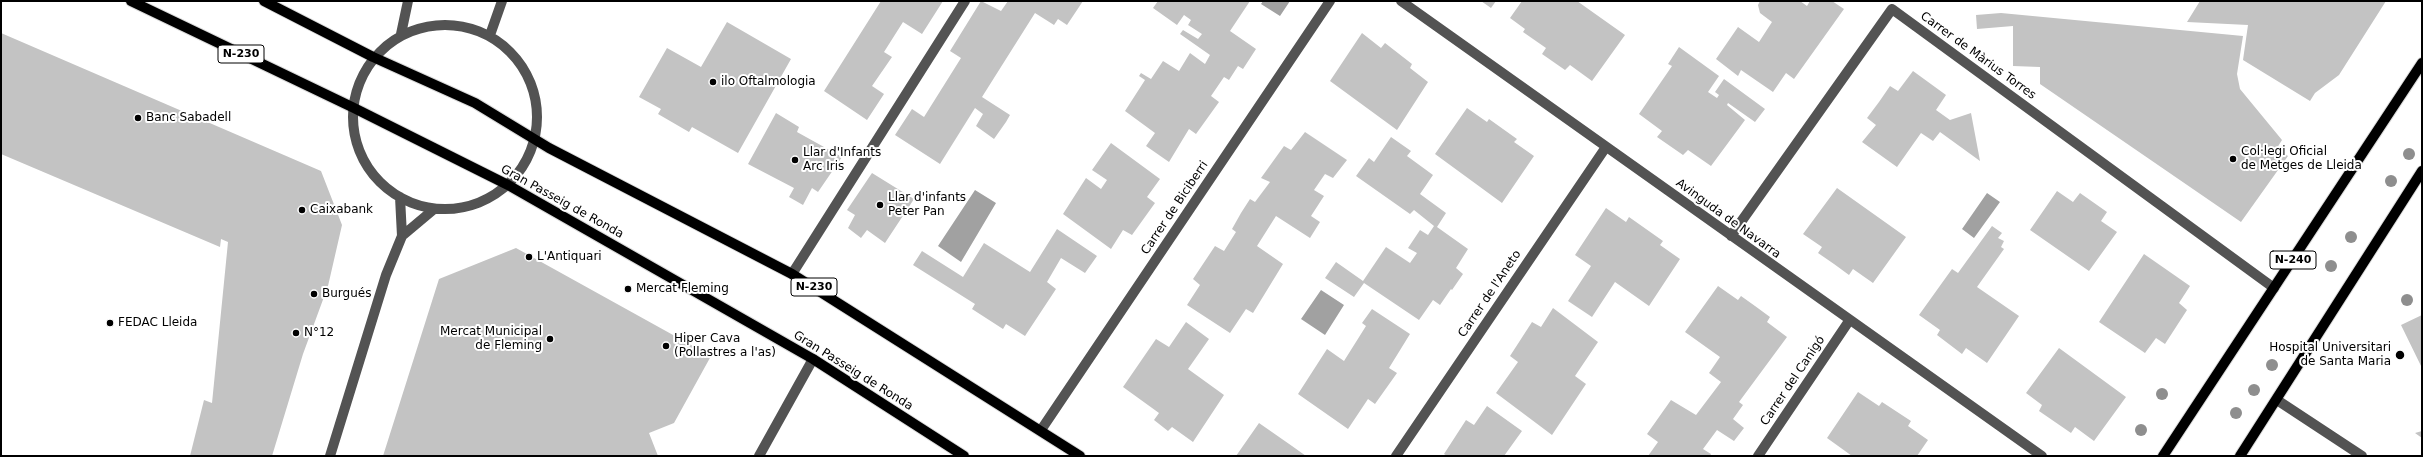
<!DOCTYPE html>
<html>
<head>
<meta charset="utf-8">
<style>
  body { margin:0 }
  #map { position:relative; width:2423px; height:457px; overflow:hidden; background:#fff; font-family:"DejaVu Sans",sans-serif }
  canvas { display:block }
  .frame { position:absolute; inset:0; border:2px solid #000; pointer-events:none }
</style>
</head>
<body>
<div id="map">
<canvas width="2423" height="457"></canvas>
<div class="frame"></div>
</div>
<script>
const ctx = document.querySelector('canvas').getContext('2d');
ctx.lineJoin = 'round';
function fill(path, color) { ctx.fillStyle = color; ctx.fill(path, 'evenodd'); }
function strokePath(path, color, width, dash) { ctx.strokeStyle = color; ctx.lineWidth = width; ctx.lineCap = dash ? 'butt' : 'round'; ctx.setLineDash(dash || []); ctx.stroke(path); }
function drawText(font, color, halo, rows, align = 'center') {
  ctx.font = font + ' "DejaVu Sans",sans-serif'; ctx.lineWidth = 4; ctx.setLineDash([]); ctx.textBaseline = 'middle'; ctx.strokeStyle = halo; ctx.fillStyle = color; for (const [text, x, y, turn = 0] of rows) {
    ctx.save(); ctx.translate(x, y); ctx.rotate((+turn || 0) * Math.PI / 180); ctx.textAlign = isNaN(turn) ? turn : align; if (halo) ctx.strokeText(text, 0, 0); ctx.fillText(text, 0, 0); ctx.restore();
  }
}
const water = new Path2D(`
  M1263,1H1290L1280,16L1261,4Z
  M975,190L996,203L961,262L938,246Z
  M1987,193L2000,202L1974,238L1962,229Z
  M1321,290L1344,305L1325,335L1301,319Z`);
const building = new Path2D(`
  M881,1H943L922,34L903,22L884,52L892,57L872,86L884,94L867,120L824,91Z
  M981,1L1001,11L1008,1H1083L1067,25L1058,19L1054,25L1035,13L982,97L1010,115L1006,122L994,139L976,126L983,114L975,108L940,164L895,135L912,109L924,117L961,58L950,51Z
  M1158,1H1250L1230,31L1256,49L1243,69L1238,66L1229,80L1224,77L1211,96L1219,102L1196,134L1189,129L1169,162L1146,146L1155,133L1125,111L1145,80L1139,76L1141,73L1151,79L1163,61L1179,71L1190,53L1205,64L1210,55L1180,34L1183,30L1198,39L1202,34L1188,25L1191,20L1184,15L1177,25L1153,8Z
  M1481,1H1496L1491,8Z
  M1522,1H1577L1625,35L1592,81L1570,65L1565,70L1542,54L1546,48L1523,32L1525,29L1510,18Z
  M1760,1H1800L1807,6L1810,1H1832L1844,9L1794,79L1786,73L1773,92L1741,70L1738,76L1716,59L1738,27L1759,42L1772,22L1760,13L1758,5Z
  M2200,1H2386L2339,75L2315,93L2310,101L2243,60L2248,25L2187,22Z
  M2001,13L2243,36L2237,74L2240,89L2282,140L2277,148L2288,156L2241,222L2040,84V67L2013,66V26L1977,29L1976,15Z
  M727,22L791,59L738,153L692,127L689,132L658,114L661,109L639,97L667,48L701,67Z
  M1,33L321,171L342,225L328,286L303,354L272,456H190L204,400L212,403L228,242L221,239L220,247L1,154Z
  M1362,33L1381,48L1385,43L1412,64L1410,68L1428,82L1397,130L1330,81Z
  M1679,47L1719,76L1708,92L1717,98L1719,95L1715,92L1724,79L1765,109L1755,122L1728,103L1727,105L1745,120L1711,166L1688,150L1683,155L1657,137L1662,131L1639,114L1672,66L1668,64Z
  M1913,71L1946,95L1936,110L1950,120L1971,113L1980,161L1940,132L1933,141L1921,133L1897,167L1862,142L1876,125L1867,118L1879,102L1890,86L1898,91Z
  M1467,108L1487,122L1489,119L1517,139L1514,142L1534,156L1502,203L1435,154Z
  M776,113L799,127L797,132L842,157L818,192L812,188L803,205L789,197L794,188L748,164Z
  M1305,132L1347,160L1333,178L1325,174L1314,190L1324,196L1311,216L1320,222L1310,238L1276,216L1257,246L1283,264L1253,313L1246,309L1230,333L1187,305L1200,285L1193,279L1215,246L1224,251L1236,232L1232,229L1241,213L1250,199L1255,202L1270,182L1261,178L1284,146L1291,150Z
  M1391,137L1411,151L1407,156L1433,175L1420,194L1446,213L1437,227L1468,249L1456,268L1463,274L1452,290L1451,289L1440,305L1433,300L1419,320L1364,283L1354,297L1325,278L1336,262L1363,281L1386,247L1410,263L1417,253L1408,248L1420,230L1428,235L1434,226L1414,210L1410,214L1356,176L1369,158L1374,162Z
  M1111,143L1160,179L1147,197L1155,203L1132,235L1123,230L1111,249L1063,214L1086,178L1101,189L1107,180L1092,170Z
  M872,173L914,199L885,243L867,230L861,238L848,228L855,215L847,210Z
  M1837,188L1906,237L1873,283L1853,269L1849,275L1834,264L1818,253L1822,247L1803,234Z
  M2057,191L2073,202L2080,193L2107,212L2101,221L2117,232L2089,271L2030,230Z
  M1606,208L1626,222L1629,217L1663,241L1660,245L1680,259L1649,306L1615,282L1592,317L1568,301L1591,266L1575,255Z
  M1992,226L2002,233L1998,238L2004,241L2001,247L2004,249L1977,287L2019,316L1987,363L1966,348L1962,354L1937,335L1940,330L1919,315L1952,269L1958,273Z
  M1057,229L1097,256L1085,273L1061,258L1047,282L1056,289L1025,336L1006,324L1003,329L972,309L975,304L913,265L922,251L963,277L984,243L1030,272Z
  M516,248L711,356L674,423L649,433L658,456H383L439,279Z
  M2144,254L2190,286L2179,303L2187,310L2165,344L2156,338L2145,353L2099,322Z
  M1718,286L1738,300L1741,296L1755,306L1770,317L1767,322L1787,337L1739,402L1743,405L1733,419L1744,428L1734,441L1717,430L1703,449L1711,454L1710,456H1648L1658,442L1647,434L1671,400L1696,415L1721,382L1709,373L1720,357L1685,332Z
  M1553,308L1598,342L1575,376L1586,384L1552,435L1496,393L1518,362L1510,356L1532,322L1541,327Z
  M1372,309L1410,334L1389,368L1397,373L1375,404L1368,399L1348,429L1298,394L1327,349L1344,361L1366,326L1362,323Z
  M2422,315V368L2401,325Z
  M1186,322L1209,339L1188,369L1224,395L1193,442L1172,427L1168,431L1154,420L1159,413L1123,387L1156,339L1169,347Z
  M2059,348L2126,397L2094,441L2075,427L2071,433L2039,411L2042,405L2026,393Z
  M1858,392L1879,406L1882,402L1911,421L1908,426L1928,440L1917,456H1852L1827,438Z
  M1487,406L1522,431L1504,456H1447L1444,454L1466,420L1474,425Z
  M1259,423L1292,446L1306,456H1236Z
  M2422,431V438L2415,433Z`);
const minor = new Path2D(`
  M1401,1L2042,456
  M353 117a92 92 0 1 1 184 0a92 92 0 1 1-184 0Z
  M401,34L408,1
  M490,35L502,1
  M402,236L433,210
  M1731,236L1892,9L2274,288
  M792,274L965,1
  M2277,400L2362,456
  M1041,430L1330,1
  M330,456L386,275L402,236L400,197
  M759,456L813,359
  M1396,456L1606,147
  M1758,456L1849,321`);
const major = new Path2D(`
  M131,1L352,107L508,185L813,359L964,456
  M264,1L373,57L475,103L549,148L792,274L1080,456
  M2163,456L2422,63
  M2240,456L2422,171`);
const trees = [
  [2409,154],
  [2391,181],
  [2351,237],
  [2331,266],
  [2407,300],
  [2272,365],
  [2254,390],
  [2162,394],
  [2236,413],
  [2141,430]
];
const markers = [
  [713,82,4,"#000"],
  [138,118,4,"#000"],
  [2233,159,4,"#000"],
  [795,160,4,"#000"],
  [880,205,4,"#000"],
  [302,210,4,"#000"],
  [529,257,4,"#000"],
  [628,289,4,"#000"],
  [314,294,4,"#000"],
  [110,323,4,"#000"],
  [296,333,4,"#000"],
  [550,339,4,"#000"],
  [666,346,4,"#000"],
  [2400,355,5,"#000"]
];
const shields = [
  [241,54,46],
  [2293,260,46],
  [814,287,46]
];
const shieldNames = [
  ["N-230",241,54],
  ["N-240",2293,260],
  ["N-230",814,287]
];
const streetNames = [
  ["Carrer de Màrius Torres",1978,56,36],
  ["Gran Passeig de Ronda",562,202,29],
  ["Carrer de Biciberri",1175,208,-56],
  ["Avinguda de Navarra",1728,219,36],
  ["Carrer de l'Aneto",1490,294,-56],
  ["Gran Passeig de Ronda",853,371,32],
  ["Carrer del Canigó",1793,381,-56]
];
const poiNames = [
  ["ilo Oftalmologia",721,82],
  ["Banc Sabadell",146,118],
  ["Col·legi Oficial",2241,152],
  ["de Metges de Lleida",2241,166],
  ["Llar d'Infants",803,153],
  ["Arc Iris",803,167],
  ["Llar d'infants",888,198],
  ["Peter Pan",888,212],
  ["Caixabank",310,210],
  ["L'Antiquari",537,257],
  ["Mercat Fleming",636,289],
  ["Burgués",322,294],
  ["FEDAC Lleida",118,323],
  ["Mercat Municipal",542,332,"right"],
  ["de Fleming",542,346,"right"],
  ["N°12",304,333],
  ["Hiper Cava",674,339],
  ["(Pollastres a l'as)",674,353],
  ["Hospital Universitari",2391,348,"right"],
  ["de Santa Maria",2391,362,"right"]
];
fill(water, '#a1a1a1');
fill(building, '#c3c3c3');
strokePath(major, '#dbdbdb', 12);
strokePath(minor, '#535353', 10);
strokePath(major, '#000', 10);
ctx.fillStyle = '#8e8e8e';
for (const [x, y] of trees) { ctx.beginPath(); ctx.arc(x, y, 6, 0, 2 * Math.PI); ctx.fill(); }
for (const [x, y, r, color] of markers) { const dot = new Path2D(); dot.arc(x, y, r, 0, 2 * Math.PI); ctx.fillStyle = color; ctx.fill(dot); strokePath(dot, '#fff', 1.5); }
for (const [x, y, w] of shields) { const box = new Path2D(); box.roundRect(x - w / 2, y - 9, w, 18, 3); ctx.fillStyle = '#fff'; ctx.fill(box); strokePath(box, '#000', 1); }
drawText('bold 11px', '#000', null, shieldNames);
drawText('12px', '#000', '#fff', streetNames);
drawText('12px', '#000', '#fff', poiNames, 'left');
</script>
</body>
</html>
